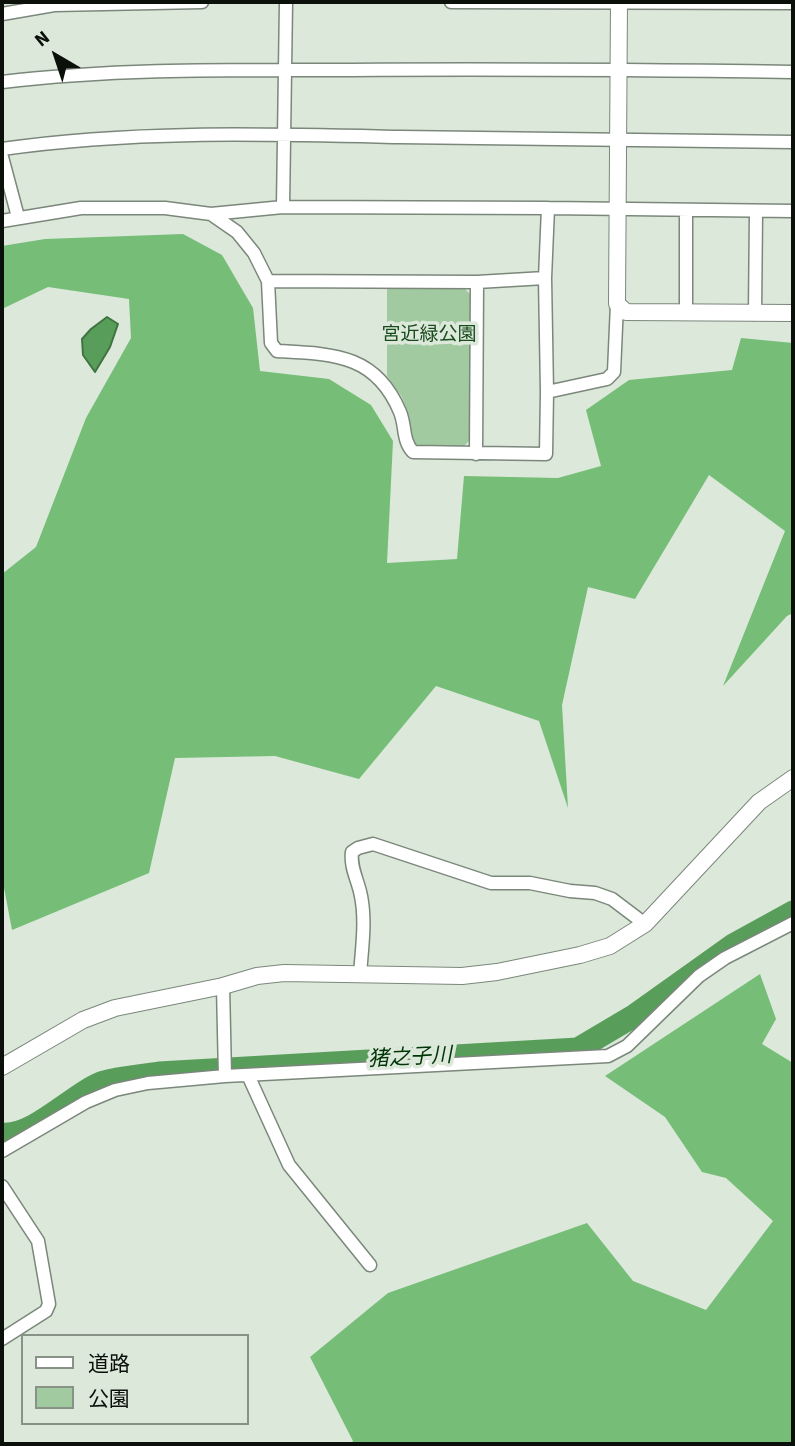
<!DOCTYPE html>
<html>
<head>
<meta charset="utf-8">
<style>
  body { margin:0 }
  #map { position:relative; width:795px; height:1446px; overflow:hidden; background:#dbe8da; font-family:"Source Sans 3","Noto Sans JP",sans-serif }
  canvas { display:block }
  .frame { position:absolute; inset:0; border:4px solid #0b100b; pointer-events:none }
  .legend { position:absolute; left:21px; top:1334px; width:228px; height:91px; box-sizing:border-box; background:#dbe8da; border:2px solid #889287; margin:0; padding:9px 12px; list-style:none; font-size:21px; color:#0b100b }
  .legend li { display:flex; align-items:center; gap:14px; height:35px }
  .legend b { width:35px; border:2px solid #889287 }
  .north { position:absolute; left:21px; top:21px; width:70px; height:70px; -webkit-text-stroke:5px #dbe8da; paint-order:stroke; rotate:321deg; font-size:19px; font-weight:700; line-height:28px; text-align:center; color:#0b100b }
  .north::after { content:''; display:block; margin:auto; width:24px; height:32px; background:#0b100b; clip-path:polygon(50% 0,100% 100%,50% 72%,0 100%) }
</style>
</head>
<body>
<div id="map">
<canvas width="795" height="1446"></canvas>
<div class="frame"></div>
<ul class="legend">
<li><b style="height:9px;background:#fff"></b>道路</li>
<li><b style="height:19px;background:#a1caa0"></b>公園</li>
</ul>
<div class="north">N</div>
</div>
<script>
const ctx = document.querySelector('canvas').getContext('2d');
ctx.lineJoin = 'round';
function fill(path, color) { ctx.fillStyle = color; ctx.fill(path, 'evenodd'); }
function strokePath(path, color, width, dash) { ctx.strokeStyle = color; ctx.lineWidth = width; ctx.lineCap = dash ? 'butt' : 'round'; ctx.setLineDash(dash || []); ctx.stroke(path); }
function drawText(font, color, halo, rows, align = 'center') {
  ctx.font = font + ' "Source Sans 3","Noto Sans JP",sans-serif'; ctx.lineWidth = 7; ctx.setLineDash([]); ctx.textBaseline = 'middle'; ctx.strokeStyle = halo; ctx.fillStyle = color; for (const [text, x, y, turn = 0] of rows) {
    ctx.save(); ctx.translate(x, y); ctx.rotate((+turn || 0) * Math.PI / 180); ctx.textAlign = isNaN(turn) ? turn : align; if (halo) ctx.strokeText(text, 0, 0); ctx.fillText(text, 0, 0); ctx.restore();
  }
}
const green = new Path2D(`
  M463,287L472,296L470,440L462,448L419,449L410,439L409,416L402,397L387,376V288Z`);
const forest = new Path2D(`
  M183,234L222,255L253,308L260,371L329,379L371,405L393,441L387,563L457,559L464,476L558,478L601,466L586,410L629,380L732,370L741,338L793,343V613L787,616L723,686L785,531L709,475L635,599L588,587L562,705L568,808L539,721L436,686L359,779L275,756L175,758L149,873L12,930L2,877V574L36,547L86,418L131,338L129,299L48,287L2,309V246L45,239Z
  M760,974L776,1019L762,1044L793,1063V1444H351L353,1441L310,1357L388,1293L587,1223L633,1281L706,1310L773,1221L726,1178L702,1172L665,1117L605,1076Z`);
const water = new Path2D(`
  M107,317L118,324L110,347L95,372L83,355L82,339L91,329Z`);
const river = new Path2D(`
  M2,1134C35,1137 74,1092 104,1082C121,1077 141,1076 159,1073L578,1049L632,1017L733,945L793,912`);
const minor = new Path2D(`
  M451,2L793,3
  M2,14L54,5L202,2
  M2,82C118,68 235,70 352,70C499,69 646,70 793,72
  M2,149C133,130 268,134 400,137C531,139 662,141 793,142
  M2,157L18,217
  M283,207L286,2
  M211,214L283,207L548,208L793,211
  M2,221L81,208H165L211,214L237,232L254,253L268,281L271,343L277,351C333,354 376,354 400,412C406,426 402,440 413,452L546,454L547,392L607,379L614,372L617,304
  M268,281L477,282L545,278
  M686,313V211
  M755,314L756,212
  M547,392L545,278L548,208
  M476,454L477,282
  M360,974C362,948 366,921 361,896C358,880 350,868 352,852L358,848L373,844L491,883H530L570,891L595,893L612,899L645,924
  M223,986L225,1076
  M248,1075L289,1165L370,1265
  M2,1151L86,1102L115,1090L148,1083L225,1076L608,1056L627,1046L699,976L725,958L793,923
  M2,1186L38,1241L49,1304L46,1311L2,1339`);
const tertiary = new Path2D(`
  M619,2L617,304L626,312L793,313
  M2,1067L83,1020L115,1008L223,986L257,976L284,973L462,976L497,972L580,955L610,946L645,924L759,802L793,778`);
const parkNames = [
  ["宮近緑公園",429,336]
];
const waterNames = [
  ["猪之子川",410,1059,-3]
];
fill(green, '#a1caa0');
fill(forest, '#76bd78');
fill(water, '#589e5a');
strokePath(water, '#417342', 2);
strokePath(river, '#589e5a', 23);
strokePath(minor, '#7b877b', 15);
strokePath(tertiary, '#7b877b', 18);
strokePath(minor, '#fff', 12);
strokePath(tertiary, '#fff', 16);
drawText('19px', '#194a1c', '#dbe8da', parkNames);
drawText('italic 21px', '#003506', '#dbe8da', waterNames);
</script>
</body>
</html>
